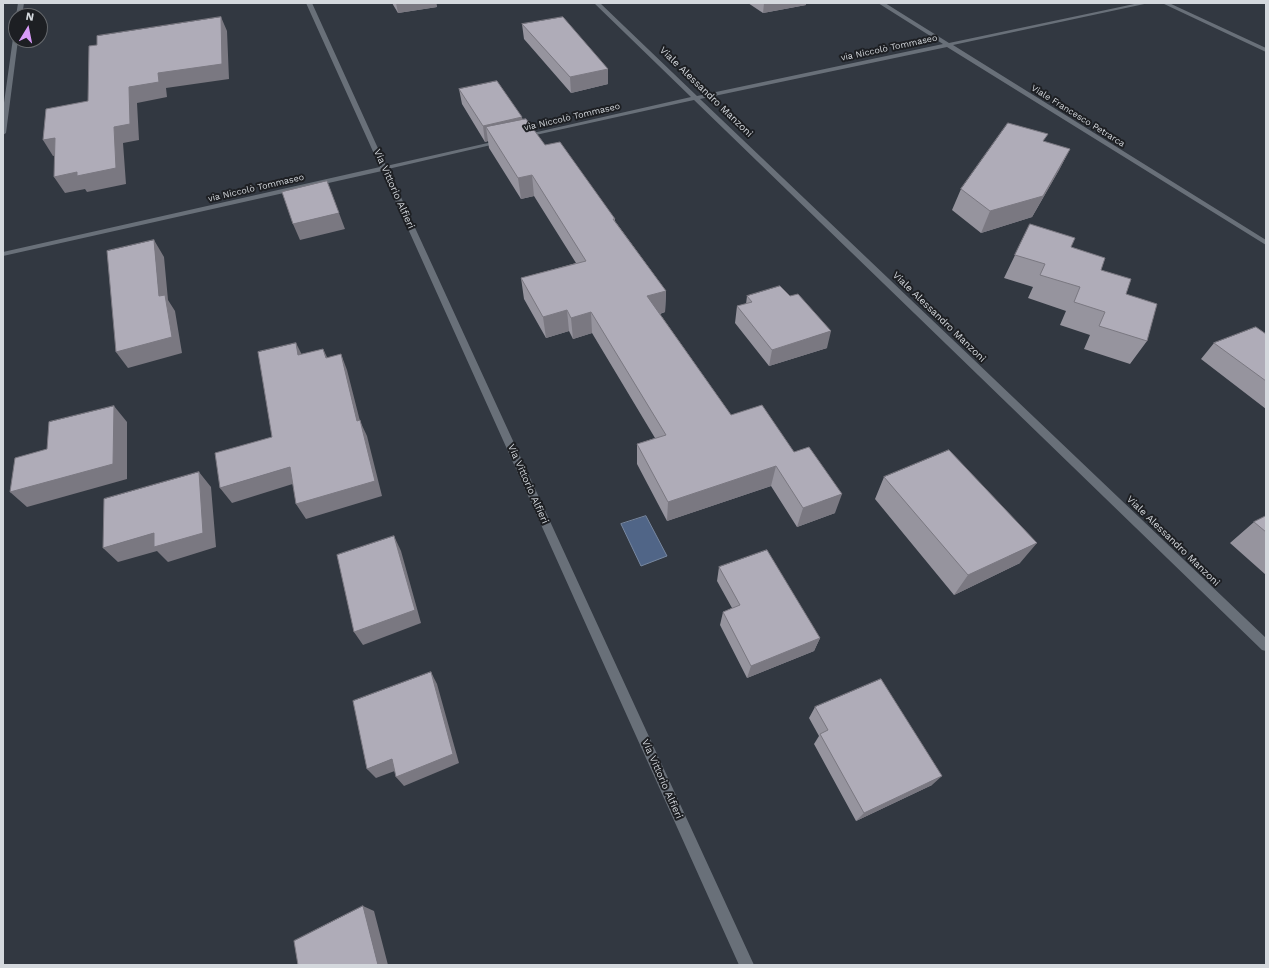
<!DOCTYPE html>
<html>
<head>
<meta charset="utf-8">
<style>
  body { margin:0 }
  #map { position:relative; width:1269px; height:968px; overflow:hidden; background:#323841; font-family:"Work Sans",sans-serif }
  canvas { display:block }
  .frame { position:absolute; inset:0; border:4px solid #d4d8dd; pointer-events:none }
  .north { position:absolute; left:8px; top:8px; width:40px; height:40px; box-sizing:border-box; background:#1d1f23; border:1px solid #66696d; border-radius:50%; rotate:10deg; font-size:11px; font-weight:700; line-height:16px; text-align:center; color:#d4d8dd }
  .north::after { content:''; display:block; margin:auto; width:14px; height:18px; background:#d89af8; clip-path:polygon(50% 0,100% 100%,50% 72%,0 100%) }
</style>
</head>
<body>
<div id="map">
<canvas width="1269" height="968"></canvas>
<div class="frame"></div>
<div class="north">N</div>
</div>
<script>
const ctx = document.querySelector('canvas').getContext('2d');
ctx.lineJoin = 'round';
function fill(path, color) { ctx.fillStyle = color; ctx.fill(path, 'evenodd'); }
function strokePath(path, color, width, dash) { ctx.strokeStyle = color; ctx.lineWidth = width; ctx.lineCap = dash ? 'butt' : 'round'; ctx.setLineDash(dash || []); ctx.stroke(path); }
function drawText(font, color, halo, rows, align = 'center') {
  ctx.font = font + ' "Work Sans",sans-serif'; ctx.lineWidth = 4; ctx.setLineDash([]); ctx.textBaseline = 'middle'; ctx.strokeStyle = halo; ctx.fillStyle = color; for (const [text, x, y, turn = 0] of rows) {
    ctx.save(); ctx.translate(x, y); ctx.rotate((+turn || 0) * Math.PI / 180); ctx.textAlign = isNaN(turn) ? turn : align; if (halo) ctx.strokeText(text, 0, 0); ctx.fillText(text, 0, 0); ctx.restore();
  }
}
const water = new Path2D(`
  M646,516L667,556L641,566L621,524Z`);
const minor = new Path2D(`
  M18,3H24L22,16H16Z
  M306,3H312L386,166L501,140L504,142L388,169L754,965H739L382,171L3,256V252L380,167Z
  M594,3H600L697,96L943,44L878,3H885L949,43L1139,3H1149L953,45L1266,240V245L947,47L700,99L1266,638V651L1262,650L694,100L522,138V136L524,135L691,97Z
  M1162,3H1169L1266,48V52Z
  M16,36V40H18L6,133L3,135V110L13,38Z`);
const wall = new Path2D(`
  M392,3H436L437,7L398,13Z
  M748,3H806V5L763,13Z
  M522,24L608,69V84L571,93L524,39Z
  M459,89L523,119L545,145L615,219V221L666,291L665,312L660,314L731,415L835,513L797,527L771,486L667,521L637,464V444L655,438L592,333L573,339L569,331L546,338L524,299L521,278L576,263L534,196L521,199L489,148L488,141L485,142L462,104Z
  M1044,142L1070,149L1059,170L1032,217L981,233L952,210L961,189Z
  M1030,224L1071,247L1101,270L1126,294L1147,341L1130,364L1084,349L1090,335L1060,325L1066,311L1028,298L1033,287L1004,278Z
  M747,296L827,348L769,366L735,323L737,306L746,304Z
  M1266,334V409L1201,359L1214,343Z
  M884,477L1020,563L954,595L875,499Z
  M1266,516V575L1230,543L1254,522Z
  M719,567L820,638L814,651L747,678L720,625L723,612L732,608L717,581Z
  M815,707L932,785L856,821L814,744L819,736L809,718Z`);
const shadedWall = new Path2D(`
  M396,3H436L437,7L398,13Z
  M764,3H806V5L763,13Z
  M221,17L227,31L229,79L166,88L167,97L137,103L139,140L123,143L126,184L87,192L85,189L65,193L54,177L114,127L129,87L158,73Z
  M608,69V84L571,93L570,77Z
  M522,117L524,133L486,127L488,141L485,142L483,126Z
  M55,138L65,154L53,156L43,140Z
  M1070,149L1059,170L1032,217L981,233L990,211Z
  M532,175L534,196L521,199L518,178Z
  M339,213L345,229L300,240L293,224Z
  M154,240L164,257L168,300L175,311L182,353L128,368L116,352L159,296Z
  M666,291L665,312L647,317V296Z
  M567,310L569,331L546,338L543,317Z
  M591,312L592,333L573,339L571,318Z
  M831,331L827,348L769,366L772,350Z
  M296,343L304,359L298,355Z
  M323,349L331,365L326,358Z
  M341,354L347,370L360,421L367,436L382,496L306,519L296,504L357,421Z
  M114,406L127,422V479L27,507L10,492Z
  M776,466L771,486L667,521L668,502Z
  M290,467L299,482L232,503L220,488Z
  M199,472L211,487L216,547L168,562L157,551L118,562L103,548L154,533Z
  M842,494L835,513L797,527L803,508Z
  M394,536L401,551L421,623L363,645L354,632Z
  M1037,543L1020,563L954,595L968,575Z
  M820,638L814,651L747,678L751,666Z
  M431,672L437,684L459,763L404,786L396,777Z
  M392,759L400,769L376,778L367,769Z
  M942,776L932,785L856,821L864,813Z
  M363,906L374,911L388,965H378Z`);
const building = new Path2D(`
  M221,17L222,64L158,73L159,82L129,87L130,124L114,127L116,168L77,176V172L54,177L55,138L43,140L46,109L88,101L89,46L97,45V36Z
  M563,17L608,69L570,77L522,24Z
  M497,81L522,117L483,126L459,89Z
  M526,119L545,145L560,142L615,219H613L666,291L647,296L731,415L762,405L794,452L809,447L842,494L803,508L776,466L668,502L637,444L666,435L591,312L571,318L567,310L543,317L521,278L586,261L532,175L518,178L486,127Z
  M1008,123L1048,134L1043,141L1070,149L1043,196L990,211L961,189Z
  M327,181L339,213L293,224L282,192Z
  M1030,224L1075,238L1071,247L1105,258L1101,270L1131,279L1126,294L1157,304L1147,341L1099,326L1105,312L1074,302L1080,287L1040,275L1045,264L1015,255Z
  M154,240L159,296L165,295L172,337L116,352L107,251Z
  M780,286L790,296L798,294L831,331L772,350L737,306L752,302L747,296Z
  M1256,327L1266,334V381L1214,343Z
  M296,343L298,355L323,349L326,358L341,354L357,421L360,420L375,481L296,504L290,467L220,488L215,453L272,437L258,352Z
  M114,406L113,464L10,492L15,458L47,449L49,422Z
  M949,450L1037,543L968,575L884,477Z
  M199,472L203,533L154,547V533L103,548L104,499Z
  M1266,516V532L1254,522Z
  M394,536L415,610L354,632L337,555Z
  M767,550L820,638L751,666L723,612L740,605L719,567Z
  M431,672L453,754L396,777L392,759L367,769L353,701Z
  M881,679L942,776L864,813L820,734L828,730L815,707Z
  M363,906L378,965H298L294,941Z`);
const farStreetnames = [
  ["via Niccolò Tommaseo",889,48,-12],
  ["Viale Francesco Petrarca",1078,116,32],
  ["via Niccolò Tommaseo",572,117,-13],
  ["via Niccolò Tommaseo",256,188,-13]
];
const streetNames = [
  ["Viale Alessandro Manzoni",706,92,44],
  ["Via Vittorio Alfieri",394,189,66],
  ["Viale Alessandro Manzoni",939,317,44],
  ["Via Vittorio Alfieri",528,484,66],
  ["Viale Alessandro Manzoni",1173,541,44],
  ["Via Vittorio Alfieri",662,779,66]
];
fill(water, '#506587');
strokePath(water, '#7888a1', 1);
fill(minor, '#697079');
fill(wall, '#96949e');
fill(shadedWall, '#7a7881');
fill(building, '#afacb8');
strokePath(building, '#7a7881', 1);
drawText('9px', '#d4d8dd', '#1d1f23', farStreetnames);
drawText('10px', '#d4d8dd', '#1d1f23', streetNames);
</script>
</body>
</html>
